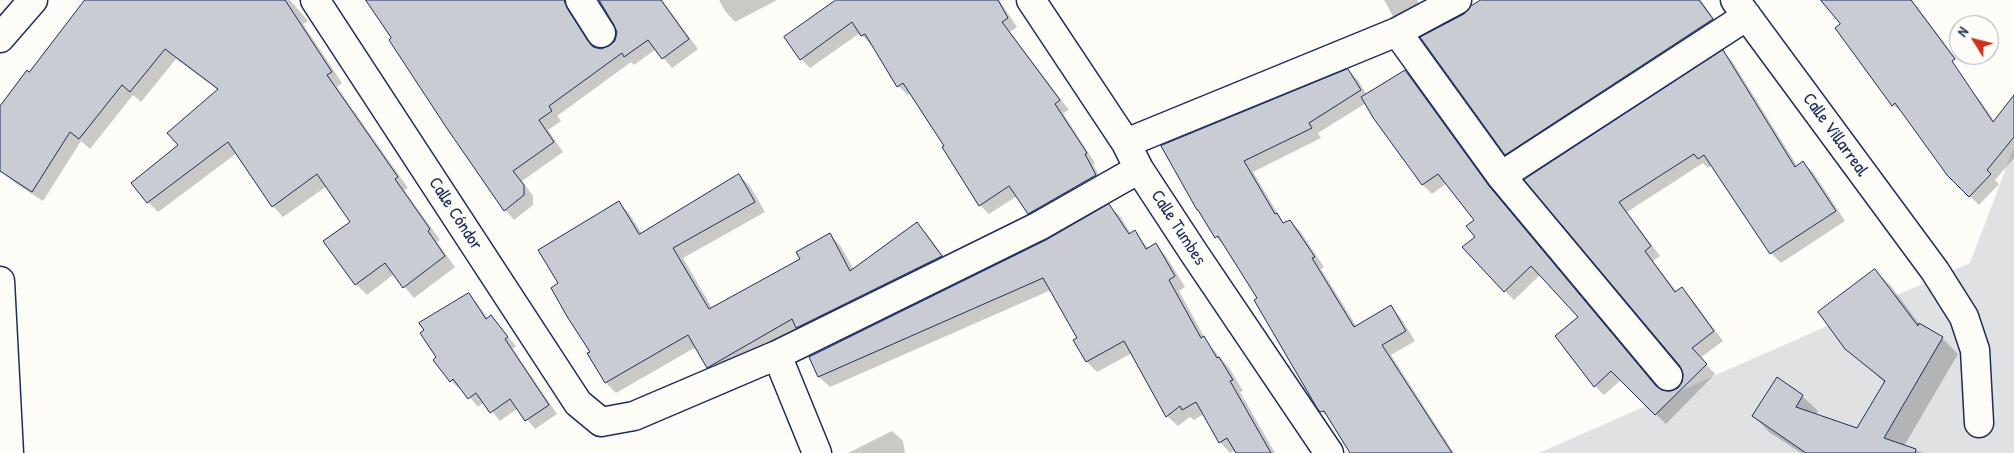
<!DOCTYPE html>
<html>
<head>
<meta charset="utf-8">
<style>
  body { margin:0 }
  #map { position:relative; width:2014px; height:453px; overflow:hidden; background:#fdfcf7; font-family:"Patrick Hand",sans-serif }
  canvas { display:block }
  .north { position:absolute; left:1949px; top:15px; width:50px; height:50px; box-sizing:border-box; background:#fdfcf7; border:1px solid #a3aaba; border-radius:50%; rotate:306deg; font-size:14px; font-weight:700; line-height:20px; text-align:center; color:#1b2f5e }
  .north::after { content:''; display:block; margin:auto; width:18px; height:22px; background:#c8321e; clip-path:polygon(50% 0,100% 100%,50% 72%,0 100%) }
</style>
</head>
<body>
<div id="map">
<canvas width="2014" height="453"></canvas>
<div class="north">N</div>
</div>
<script>
const ctx = document.querySelector('canvas').getContext('2d');
ctx.lineJoin = 'round';
function fill(path, color) { ctx.fillStyle = color; ctx.fill(path, 'evenodd'); }
function strokePath(path, color, width, dash) { ctx.strokeStyle = color; ctx.lineWidth = width; ctx.lineCap = dash ? 'butt' : 'round'; ctx.setLineDash(dash || []); ctx.stroke(path); }
function drawText(font, color, halo, rows, align = 'center') {
  ctx.font = font + ' "Patrick Hand",sans-serif'; ctx.lineWidth = 4; ctx.setLineDash([]); ctx.textBaseline = 'middle'; ctx.strokeStyle = halo; ctx.fillStyle = color; for (const [text, x, y, turn = 0] of rows) {
    ctx.save(); ctx.translate(x, y); ctx.rotate((+turn || 0) * Math.PI / 180); ctx.textAlign = isNaN(turn) ? turn : align; if (halo) ctx.strokeText(text, 0, 0); ctx.fillText(text, 0, 0); ctx.restore();
  }
}
const green = new Path2D(`
  M2014,147V453H1539L1970,263Z`);
const shadow = new Path2D(`
  M101,0H290L308,21L303,24L342,83L337,87L408,188L404,190L440,240L437,242L455,267L414,298L394,274L367,295L356,284L325,242L352,222L327,186L283,217L273,206L237,153L158,212L148,202L180,145L218,90L176,59L141,102L133,95L90,149L81,141L43,201L18,185L0,171V108L30,74Z
  M366,0H578L576,19L594,48L601,50L610,48L616,41L618,33L616,25L600,0H662L698,49L672,68L656,49L634,65L631,62L557,116L561,121L548,130L563,152L522,181L533,196V205L514,220L505,210L393,38Z
  M719,0H777L735,22L725,11Z
  M840,0H999L1017,27L1010,32L1069,110L1063,113L1095,163L1093,164L1104,185L1038,223L1029,213L1017,196L989,214L980,205L945,146L911,93L908,95L898,86L872,44L871,45L860,33L810,68L801,59Z
  M1384,0H1417L1426,14L1404,27L1393,16Z
  M1484,0H1701L1722,30L1516,164L1506,154L1465,15Z
  M1823,0H1912L1957,60L1915,43L1969,89L1979,99L1995,122L2014,125V158L1995,180L1999,184L1979,205L1947,174L1903,113L1893,105L1841,25Z
  M1723,52L1732,61L1798,167L1803,163L1813,172L1845,221L1781,263L1771,253L1712,165L1708,168L1703,163L1627,212L1660,256L1653,261L1677,292L1682,289L1691,298L1723,341L1700,358L1715,374L1666,424L1621,380L1604,395L1595,386L1580,317L1541,274L1514,300L1505,291L1476,237V220L1447,183L1432,194L1423,185L1366,103L1318,133L1321,138L1253,172L1281,219L1285,224L1290,221L1300,231L1324,267L1321,269L1357,327L1391,307L1400,317L1415,341L1391,355L1454,453H1350L1332,422L1318,407L1259,298L1226,247L1216,237L1163,146L1348,70L1358,80L1367,95L1405,71L1414,81L1498,197L1659,390L1670,393L1678,389L1684,382L1685,374L1681,365L1526,180Z
  M739,175L750,186L765,212L683,258L712,308L802,260L830,235L840,245L854,270L917,224L927,234L951,267L718,377L708,367L696,347L616,393L606,383L589,354L592,352L560,284L619,203L629,213L642,234Z
  M1109,206L1120,216L1131,234L1135,232L1149,249L1156,245L1166,256L1185,287L1179,291L1207,342L1230,369L1243,391L1240,392L1275,453H1238L1236,450L1230,453L1220,442L1204,414L1194,420L1190,417L1178,426L1167,416L1132,353L1097,372L1087,362L1075,341L1078,339L1051,290L830,387L819,377L811,357L1047,241Z
  M1875,270L1891,286L1919,324L1942,338L1958,354L1904,446L1924,453H1801L1769,432L1754,416L1802,396L1818,411L1816,415L1858,430L1885,383L1846,348Z
  M468,294L477,303L488,319L491,317L516,346L513,349L557,414L535,429L518,408L500,421L484,402L478,407L462,388L460,389L451,381Z
  M892,431L903,441L905,453H848Z`);
const building = new Path2D(`
  M85,0H285L332,72L327,75L398,177L395,179L430,229L428,231L445,256L403,288L385,263L355,285L323,241L350,222L317,174L272,207L228,142L147,203L131,183L178,145L167,133L218,89L165,49L130,92L122,85L79,139L70,132L32,192L0,171V106L27,70L29,72Z
  M366,0H564L567,8L588,41L593,47L601,49L609,46L615,41L617,32L614,25L599,0H661L689,39L662,59L648,40L624,57L622,53L549,106L552,111L539,120L554,142L513,171L524,185V195L504,211L446,127L389,40L391,38Z
  M836,0H998L1008,18L1002,22L1060,100L1055,104L1087,153L1085,154L1096,175L1028,214L1009,186L979,206L942,147L944,146L903,83L897,87L865,34L861,36L852,22L800,60L784,37Z
  M1481,0H1699L1713,19L1505,155L1420,37L1464,14L1471,6Z
  M1821,0H1911L1955,59L1952,61L1993,122L2014,95V137L1987,170L1991,174L1969,197L1947,175L1895,103L1892,106L1835,28L1840,24Z
  M1723,50L1795,167L1803,161L1836,211L1770,254L1704,155L1698,159L1694,154L1619,202L1651,246L1645,251L1675,292L1682,287L1714,331L1692,348L1707,364L1655,415L1611,371L1594,387L1555,336L1578,317L1531,266L1504,292L1462,247L1475,237L1466,226L1474,220L1438,174L1422,185L1374,119L1361,97L1405,70L1489,186L1656,386L1662,390L1670,391L1678,388L1682,382L1683,374L1680,366L1524,180Z
  M1348,69L1361,90L1309,123L1312,128L1244,161L1275,214L1277,213L1283,223L1290,220L1315,257L1312,258L1354,327L1391,305L1406,331L1382,345L1452,453H1350L1324,411L1320,412L1317,408L1254,300L1257,298L1218,236L1215,238L1198,210H1197L1161,146Z
  M739,174L755,202L673,248L709,309L800,259L796,252L830,233L850,271L917,222L942,256L796,328L792,319L707,368L688,335L605,383L587,353L590,352L568,318L551,288L558,283L538,250L619,201L639,234Z
  M1109,204L1129,234L1135,230L1146,249L1156,243L1175,276L1169,280L1201,338L1204,336L1217,358L1219,357L1233,380L1230,381L1271,453H1236L1227,438L1219,443L1196,402L1182,410L1180,406L1166,417L1124,341L1086,362L1073,340L1077,338L1043,278L818,377L809,357L1046,240Z
  M1875,269L1918,326L1919,323L1943,337L1884,438L1916,449L1915,453H1806L1752,416L1777,377L1803,395L1796,407L1857,428L1885,381L1845,349L1818,312Z
  M469,293L486,319L491,315L508,337L505,339L549,405L525,421L510,399L490,413L476,393L468,399L453,379L450,382L433,360L436,357L420,333L424,330L419,323Z`);
const minor = new Path2D(`
  M315,0L578,403L601,422L634,416L777,355L1039,226L1139,169
  M580,0L601,33
  M1031,0L1126,143L1139,169L1194,253L1329,453
  M1735,0L1935,271L1964,317L1975,350L1979,423
  M1397,32L1501,176L1668,376
  M0,38L33,0
  M1126,143L1397,32L1457,0
  M1501,176L1747,16
  M0,281L9,453
  M777,355L817,453`);
const streetNames = [
  ["Calle Villarreal",1835,135,54],
  ["Calle Cóndor",455,214,57],
  ["Calle Tumbes",1178,228,57]
];
fill(green, '#e0e1e3');
fill(shadow, '#0003');
fill(building, '#c9ccd3');
strokePath(building, '#1b2f5e', 1);
strokePath(minor, '#1b2f5e', 31);
strokePath(minor, '#fdfcf7', 28);
drawText('18px', '#1b2f5e', '#fdfcf7', streetNames);
</script>
</body>
</html>
